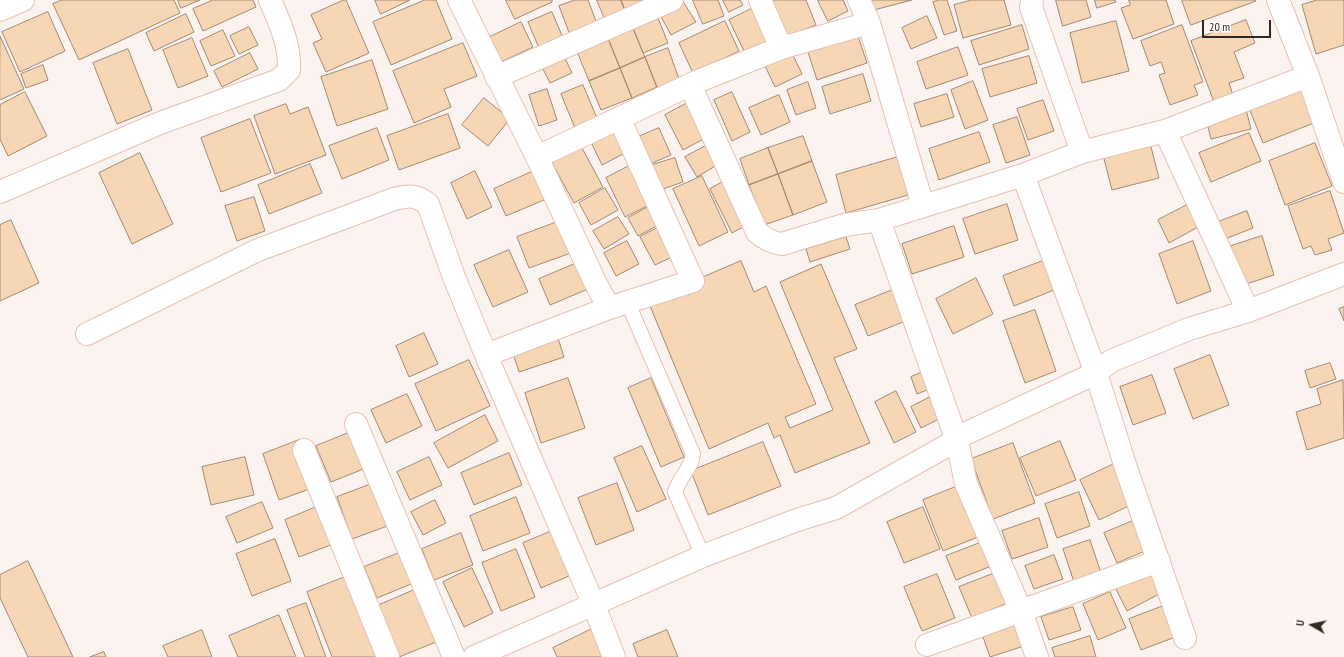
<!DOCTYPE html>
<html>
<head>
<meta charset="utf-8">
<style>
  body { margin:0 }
  #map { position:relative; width:1344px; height:657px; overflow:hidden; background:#fbf3f0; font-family:"PT Sans Narrow",sans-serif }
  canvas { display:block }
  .north { position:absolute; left:1292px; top:605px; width:40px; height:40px; -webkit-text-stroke:3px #fff; paint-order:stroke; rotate:279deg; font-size:11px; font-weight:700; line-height:16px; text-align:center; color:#342621 }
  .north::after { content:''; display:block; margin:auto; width:14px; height:18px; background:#342621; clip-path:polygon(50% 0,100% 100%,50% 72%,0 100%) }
  .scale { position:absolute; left:1202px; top:20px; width:69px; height:18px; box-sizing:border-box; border:2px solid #342621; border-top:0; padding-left:5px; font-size:12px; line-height:14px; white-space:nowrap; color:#342621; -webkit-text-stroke:3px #fff; paint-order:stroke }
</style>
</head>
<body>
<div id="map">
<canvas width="1344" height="657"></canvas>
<div class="north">U</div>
<div class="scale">20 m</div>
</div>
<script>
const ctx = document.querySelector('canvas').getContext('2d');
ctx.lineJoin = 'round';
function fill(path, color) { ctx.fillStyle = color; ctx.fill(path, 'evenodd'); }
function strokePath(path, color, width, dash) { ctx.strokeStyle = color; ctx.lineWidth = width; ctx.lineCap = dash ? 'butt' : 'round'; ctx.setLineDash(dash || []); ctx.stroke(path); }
const building = new Path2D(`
  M62,0H174L180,13L79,60L53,4Z
  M178,0H200L181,8Z
  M213,0H253L256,7L203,31L193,9Z
  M344,0H346L369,53L326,72L313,43L322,39L311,15Z
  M375,0H410L381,14Z
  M425,0H436L452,39L391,65L373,22Z
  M506,0H552V2L515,19Z
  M575,0H588L597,24L570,35L559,6Z
  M597,0H621L625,10L605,19Z
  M621,0H649L625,10Z
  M682,0L696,22L671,35L659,13Z
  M693,0H718L724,16L703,24Z
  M723,0H740L743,5L729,12Z
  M771,0H806L816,25L786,37Z
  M818,0H843L848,11L828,21Z
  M872,0H912L874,10Z
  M939,0H947L957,31L944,35L933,2Z
  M972,0H1004L1011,25L963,38L954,5Z
  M1056,0H1086L1091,17L1063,26Z
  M1095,0H1115L1116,2L1097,8Z
  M1129,0H1166L1174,24L1133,39L1121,8L1130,5Z
  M1182,0H1255L1256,1L1191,25Z
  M1317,0H1344V45L1316,54L1302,5Z
  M753,8L770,43L746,55L729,20Z
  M48,12L65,51L20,72L2,32Z
  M552,12L563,38L539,48L528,22Z
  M186,14L194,32L154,51L146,33Z
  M927,16L937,38L911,49L902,28Z
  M658,18L668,43L643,53L633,28Z
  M1246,20L1255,43L1234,52L1244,78L1229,83L1233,95L1214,102L1191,41Z
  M725,21L739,51L693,73L679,43Z
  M1116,21L1129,71L1082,83L1070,33Z
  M521,22L533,47L501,62L490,37Z
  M1022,25L1029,49L979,65L971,41Z
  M1182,25L1203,82L1194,85L1198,95L1170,105L1159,75L1165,73L1161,62L1150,66L1141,41Z
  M632,26L645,57L620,68L607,36Z
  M249,27L258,45L239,54L230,36Z
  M223,30L235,56L211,66L200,41Z
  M857,33L867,63L817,80L807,49Z
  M0,36L24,89L0,100Z
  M607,36L620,68L589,81L576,49Z
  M192,38L208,76L178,88L163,50Z
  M463,43L477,76L444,89L451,107L414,123L393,71Z
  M958,47L968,75L926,89L917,62Z
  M668,48L679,79L657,88L645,57Z
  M128,49L152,110L117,124L93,63Z
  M250,53L258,69L222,87L214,71Z
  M792,53L802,74L775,87L765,66Z
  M564,56L572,73L550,83L542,67Z
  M1029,56L1037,83L990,97L982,69Z
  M645,57L657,87L632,98L620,68Z
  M372,60L388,109L337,126L321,77Z
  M43,65L48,80L26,88L21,74Z
  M620,68L632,98L601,110L589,81Z
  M863,74L871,101L830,114L822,87Z
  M973,81L988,120L965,129L951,90Z
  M808,82L816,108L796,115L787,90Z
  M583,85L597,118L575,128L561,94Z
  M1300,87L1314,123L1263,143L1249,108Z
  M547,89L557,120L539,126L529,95Z
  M25,92L47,136L8,156L0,139V105Z
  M732,92L750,132L732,141L714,100Z
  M947,94L954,117L921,127L914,104Z
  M779,95L790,122L761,135L749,108Z
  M484,98L510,119L488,146L462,125Z
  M1043,100L1054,131L1028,140L1017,109Z
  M691,101L709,136L683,150L665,115Z
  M286,104L290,114L308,107L326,155L275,174L254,116Z
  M1245,105L1251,129L1211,139L1205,115Z
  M448,114L460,148L399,170L387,136Z
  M1017,117L1030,155L1006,163L993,125Z
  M250,119L271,173L221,192L201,138Z
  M377,128L389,160L342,179L329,146Z
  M659,128L671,155L650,164L638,137Z
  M614,131L625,153L602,165L591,142Z
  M979,132L990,162L939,180L929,149Z
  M1249,133L1261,161L1211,182L1199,153Z
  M803,136L812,161L778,174L768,148Z
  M1149,139L1159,178L1112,190L1102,151Z
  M711,143L722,162L697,177L685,157Z
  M1315,143L1332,186L1285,205L1269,161Z
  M581,146L603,187L574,203L552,163Z
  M768,148L778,174L749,185L740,159Z
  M140,153L173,224L132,244L99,173Z
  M898,157L908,195L846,213L836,175Z
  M675,158L683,182L660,190L652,165Z
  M812,161L827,202L793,215L778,174Z
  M310,164L322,193L269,214L258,185Z
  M629,166L649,205L625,217L606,178Z
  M538,169L551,197L506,216L494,189Z
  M475,171L492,207L467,219L451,183Z
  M778,174L793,215L764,225L749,185Z
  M702,176L728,232L699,246L673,189Z
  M728,179L750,223L732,233L710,189Z
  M605,188L618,210L591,225L579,203Z
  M1330,191L1344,233L1328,239L1332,250L1315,255L1311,246L1303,249L1288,206Z
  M254,197L265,231L237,241L225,206Z
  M1007,204L1018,240L975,254L963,219Z
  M1187,205L1198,227L1169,243L1158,220Z
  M650,206L660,224L638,236L628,218Z
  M1247,211L1253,228L1225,239L1218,222Z
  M618,217L629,234L604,249L593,231Z
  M11,220L39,283L0,301V225Z
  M560,221L571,253L529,268L517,237Z
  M954,226L964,257L912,274L902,244Z
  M659,227L674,256L655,265L640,237Z
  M1262,236L1274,275L1240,286L1228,247Z
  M846,237L850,249L810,262L806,249Z
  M627,241L639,264L616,276L604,253Z
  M1193,241L1211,291L1177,304L1159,254Z
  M509,250L528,292L493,307L474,265Z
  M1048,259L1059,288L1014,306L1003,276Z
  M741,261L754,292L766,286L816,404L785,417L790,428L833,410L780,282L821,264L857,349L834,358L870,443L795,473L780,435L774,438L768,423L709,449L648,301Z
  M577,263L588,289L550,305L539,279Z
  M976,278L993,314L953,334L936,299Z
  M895,289L908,320L868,336L855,305Z
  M1344,307V321L1339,309Z
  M1035,310L1056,371L1025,383L1003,321Z
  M556,332L564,357L519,372L511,347Z
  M424,333L438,364L409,377L396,346Z
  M1210,355L1229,405L1193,419L1174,369Z
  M469,360L490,406L436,431L415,384Z
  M1330,363L1336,379L1310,388L1305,371Z
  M930,369L937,386L917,394L911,377Z
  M1152,375L1166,413L1133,425L1120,387Z
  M568,378L585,428L541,443L525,393Z
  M651,378L684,457L661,467L628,388Z
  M1343,380L1344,438L1307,450L1296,412L1321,404L1317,389Z
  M896,391L916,432L894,443L875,402Z
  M407,394L422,426L386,443L371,410Z
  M936,394L947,415L921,428L911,407Z
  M485,415L498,441L448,468L434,443Z
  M356,430L371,466L331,482L316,446Z
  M299,440L315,487L279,500L263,454Z
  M1060,441L1076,480L1036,496L1020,458Z
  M763,442L781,486L708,515L691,471Z
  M1013,443L1035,503L993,519L971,459Z
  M642,446L666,499L637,512L614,458Z
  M509,453L522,485L474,505L461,473Z
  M245,457L254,495L211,505L202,467Z
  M429,457L442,485L410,500L397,472Z
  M1116,463L1135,503L1099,520L1080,480Z
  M377,482L393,524L352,539L337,497Z
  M617,483L634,530L596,545L578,498Z
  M958,486L978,537L943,551L923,500Z
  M1079,492L1090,526L1057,538L1045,504Z
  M516,497L530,533L483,551L470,516Z
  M435,500L446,523L423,535L411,512Z
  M262,502L273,528L237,543L226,517Z
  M321,505L336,543L299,557L285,520Z
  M923,507L940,549L904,563L887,522Z
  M1039,518L1048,547L1012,559L1002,531Z
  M1140,518L1152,548L1117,563L1104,533Z
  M552,531L569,576L541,588L523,543Z
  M461,533L473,565L434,580L422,549Z
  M275,539L291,581L252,596L236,554Z
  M1090,540L1101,573L1074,582L1063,549Z
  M985,541L994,565L956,580L946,556Z
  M516,549L535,597L501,611L482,563Z
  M404,551L416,582L377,598L364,567Z
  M1054,555L1063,579L1034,589L1025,566Z
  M28,561L73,657H28L0,598V575Z
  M472,568L493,613L464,627L443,582Z
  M1150,570L1161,593L1127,611L1115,587Z
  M995,573L1007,603L972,618L959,587Z
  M937,574L955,618L922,631L904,587Z
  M350,575L381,657H332L307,592Z
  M419,588L441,640L399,657L377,606Z
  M1110,592L1126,628L1098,640L1083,604Z
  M306,603L326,657H305L287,610Z
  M1166,605L1178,636L1141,650L1129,619Z
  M1073,607L1081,630L1049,640L1041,617Z
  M279,615L296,657H238L229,636Z
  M1017,625L1024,646L990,657L983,637Z
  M596,627L610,657H557L553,648Z
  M202,630L212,657H168L163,646Z
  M667,630L678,657H638L633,644Z
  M1090,636L1096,657H1055L1052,648Z
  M104,652L106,657H90Z`);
const service = new Path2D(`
  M627,301L693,454C692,468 679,477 675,492L703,556`);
const minor = new Path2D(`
  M459,0L537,157L595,282L609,308L486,355L593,603L614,657
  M1032,0L1031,7L1082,152L1165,131L1308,76L1278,0
  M0,10L23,0
  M869,23L923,206
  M781,48L869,23L859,0
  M1308,76L1344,182
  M496,77L672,0
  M690,85L757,232C765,239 772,243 782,244L844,225L879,220L1023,175L1082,152
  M1165,131L1248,311
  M537,157L696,82L781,48L760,0
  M1023,175L1096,373L1126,468L1185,638
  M0,192L160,123L279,80L289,70C290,43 280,24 270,0
  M879,220L956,438
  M609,308L693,281L619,118
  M87,334L258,250L394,199C409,196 415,194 428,204L454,277L486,355
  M356,424L454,657
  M957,440L966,484L1021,611L1037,657
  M304,450L388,657
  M927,645L1159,561`);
const tertiary = new Path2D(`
  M474,657L703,556L797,520L836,508L957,440L956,438L1096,373L1111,361L1189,329L1248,311L1344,274`);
fill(building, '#f7d6b5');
strokePath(building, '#a28970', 1);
strokePath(service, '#e6c1b2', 16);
strokePath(minor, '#e6c1b2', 24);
strokePath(tertiary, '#e6c1b2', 24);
strokePath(service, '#fff', 14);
strokePath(minor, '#fff', 22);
strokePath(tertiary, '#fff', 22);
</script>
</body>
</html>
